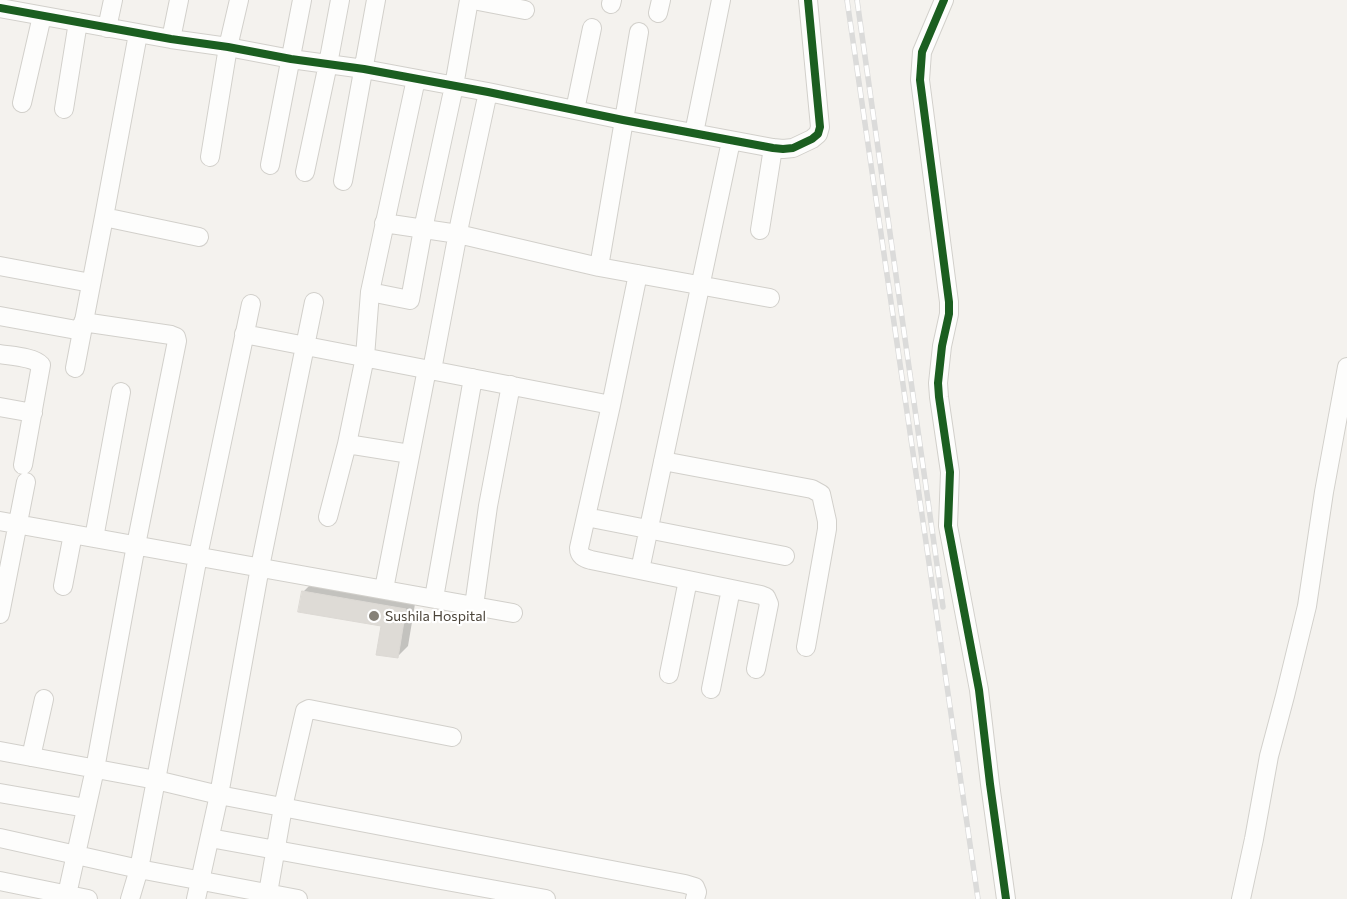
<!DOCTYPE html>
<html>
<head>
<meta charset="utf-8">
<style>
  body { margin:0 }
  canvas { display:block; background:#f4f2ee }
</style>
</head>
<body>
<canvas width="1347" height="899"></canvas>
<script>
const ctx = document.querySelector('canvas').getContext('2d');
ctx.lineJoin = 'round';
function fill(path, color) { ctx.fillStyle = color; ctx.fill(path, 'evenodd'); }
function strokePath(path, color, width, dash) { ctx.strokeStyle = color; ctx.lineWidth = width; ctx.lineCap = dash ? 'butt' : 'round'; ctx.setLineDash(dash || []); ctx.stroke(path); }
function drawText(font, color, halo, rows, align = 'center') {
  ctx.font = font + ' Commissioner,sans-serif'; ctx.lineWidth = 4.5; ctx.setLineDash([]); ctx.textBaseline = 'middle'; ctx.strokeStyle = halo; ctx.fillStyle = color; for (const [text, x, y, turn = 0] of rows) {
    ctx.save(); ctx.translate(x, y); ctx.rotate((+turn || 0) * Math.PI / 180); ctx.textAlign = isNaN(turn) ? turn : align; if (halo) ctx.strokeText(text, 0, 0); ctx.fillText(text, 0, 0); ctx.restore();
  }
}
const shadow = new Path2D(`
  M314,581L416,598L408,646L397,657L382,625L303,592Z`);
const building = new Path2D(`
  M302,591L406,609L398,658L376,655L381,626L298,612Z`);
const minor = new Path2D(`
  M473,0L525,10
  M944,0L922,52L920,80L949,302V314L942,346L938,383L939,397L950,472L948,526L979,690L990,784L1006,899
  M611,4L612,0
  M0,8L171,39L228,47L291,59L364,69L488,92L623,120L773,148L783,149L793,148L812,139L818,134L820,127L808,0
  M658,13L661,0
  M107,28L113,0
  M171,39L179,0
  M22,103L42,16
  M64,109L78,22
  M575,110L592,28
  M694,133L721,0
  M210,157L228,47L239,0
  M270,165L302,0
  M305,172L328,64L340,0
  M343,181L376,0
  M104,217L199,237
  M384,223L458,234L599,267L770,298
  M760,230L773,148
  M0,266L91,283
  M599,267L639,32
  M370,292L410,300L423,229L454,86L469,0
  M0,316L82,331
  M244,334L611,405L638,274
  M0,354C11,356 34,357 41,365L23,465
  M75,368L104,217L138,34
  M432,370L460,222L488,92
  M611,405L579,548C579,556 584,558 591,560L761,595L766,597L769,604L756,669
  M0,407L33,413
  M410,454L347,444L365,357L370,292L416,79
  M663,461L812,489L821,494L827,521V529L806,647
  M328,517L347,444
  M586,517L785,556
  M0,521L513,613
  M94,538L121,392
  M640,570L731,141
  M63,586L73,534
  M384,589L427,369
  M434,598L473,378
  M474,606L488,506L511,385
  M0,614L26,482
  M669,674L688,580
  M711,689L731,589
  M0,751L156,780L219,795L685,884L695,887L697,892L695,899
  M31,757L44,699
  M0,793L86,808
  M0,838L139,869L298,899
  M210,838L546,899
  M0,881L88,899
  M268,893L283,807L305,711L309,709L314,710L452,737
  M66,899L95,769L136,545L177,341L176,337L171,335L83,322
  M130,899L139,869L156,780L198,556L251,304
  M196,899L219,795L260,567L314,302
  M1241,899L1254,839L1269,756L1285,696L1307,606L1324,492L1347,367`);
const rail = new Path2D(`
  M847,0L978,899
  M857,0L943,607`);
const cycleway = new Path2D(`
  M944,0L922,52L920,80L949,302V314L942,346L938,383L939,397L950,472L948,526L979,690L990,784L1006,899
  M0,8L171,39L228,47L291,59L364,69L488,92L623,120L773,148L783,149L793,148L812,139L818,134L820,127L808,0`);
const markers = [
  [374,616,6,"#868178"]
];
const poiNames = [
  ["Sushila Hospital",385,616]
];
fill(shadow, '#0003');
fill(building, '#dedbd6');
strokePath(building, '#dcd9d4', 1);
strokePath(minor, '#d2d0cb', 20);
strokePath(minor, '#fdfdfc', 18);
strokePath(rail, '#dbdbda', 5.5);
strokePath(rail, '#fff', 4, [11]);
strokePath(cycleway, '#1b5e20', 8);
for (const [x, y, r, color] of markers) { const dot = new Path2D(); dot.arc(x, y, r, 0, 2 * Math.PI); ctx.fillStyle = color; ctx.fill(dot); strokePath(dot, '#fff', 2); }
drawText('14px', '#4b4439', '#fff', poiNames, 'left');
</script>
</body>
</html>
